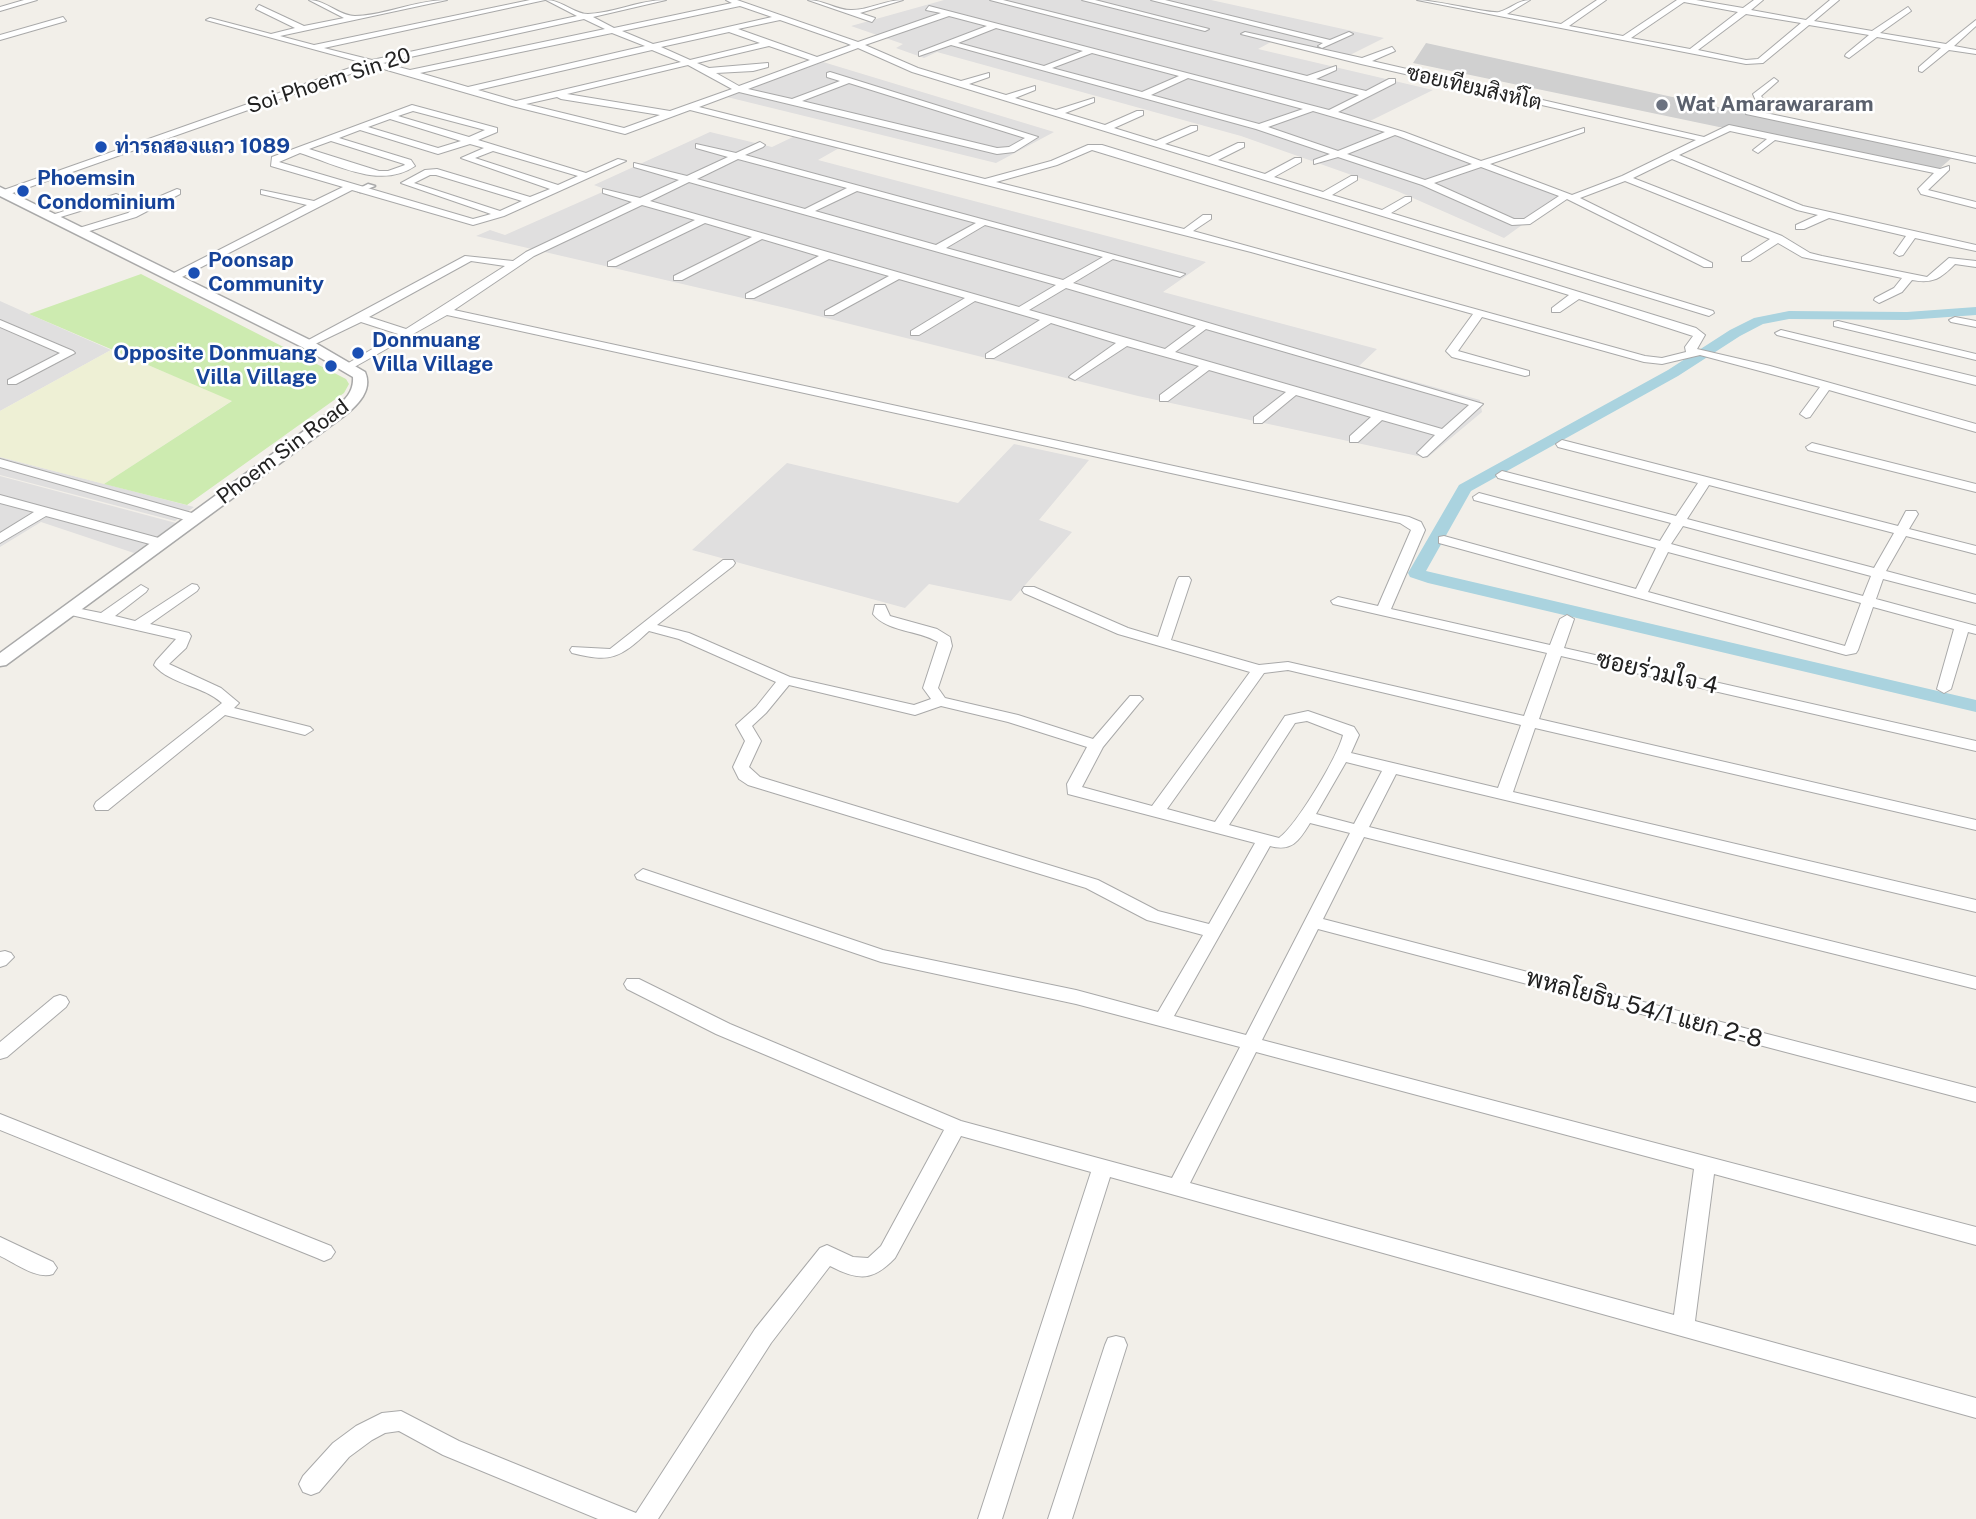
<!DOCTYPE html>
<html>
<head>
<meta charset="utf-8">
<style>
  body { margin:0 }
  canvas { display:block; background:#f2efe9 }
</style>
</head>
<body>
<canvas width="1976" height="1519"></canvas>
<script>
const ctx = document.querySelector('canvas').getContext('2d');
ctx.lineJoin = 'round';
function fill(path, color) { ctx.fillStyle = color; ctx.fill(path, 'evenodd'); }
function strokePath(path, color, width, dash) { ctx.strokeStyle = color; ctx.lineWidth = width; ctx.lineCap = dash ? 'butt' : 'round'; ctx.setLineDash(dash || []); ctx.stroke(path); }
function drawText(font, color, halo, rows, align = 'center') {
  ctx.font = font + ' "Public Sans",Sarabun,sans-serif'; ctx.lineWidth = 5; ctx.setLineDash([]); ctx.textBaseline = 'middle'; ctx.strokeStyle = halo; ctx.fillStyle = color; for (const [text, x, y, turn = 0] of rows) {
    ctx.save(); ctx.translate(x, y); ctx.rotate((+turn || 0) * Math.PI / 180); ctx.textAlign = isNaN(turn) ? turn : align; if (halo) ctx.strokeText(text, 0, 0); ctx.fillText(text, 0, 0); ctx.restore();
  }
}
const residential = new Path2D(`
  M944,0H1211L1384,38L1344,58L1271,42L1258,49L1433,90L1368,122L1489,163L1561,197L1504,238L1397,191L1241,136L937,52L924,58L896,48L903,44L851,26Z
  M823,62L1054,132L996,163L727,97Z
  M710,132L772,147L795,136L841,147L818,160L1206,262L1163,292L1377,349L1359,366L1480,400L1482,412L1427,458L1138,396L790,309L476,236L490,230L505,235L607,190L594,185Z
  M0,301L29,314L111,350L0,411Z
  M1014,444L1089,460L1039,520L1072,532L1011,601L929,584L905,608L692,550L787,463L958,503Z
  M0,457L194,507L175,521L0,475Z
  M0,476L176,523L134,553L41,522L0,547Z`);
const religious = new Path2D(`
  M1426,43L1782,121L1954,156L1939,169L1733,127H1719L1413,63Z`);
const farmland = new Path2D(`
  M111,350L233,400L104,484L0,457V411Z`);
const grass = new Path2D(`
  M141,274L346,379L349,384L344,393L187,505L104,484L232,401L29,314Z`);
const canal = new Path2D(`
  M1976,307V315L1907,320L1789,319L1763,324L1740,336L1678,376L1471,491L1426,571L1976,700V712L1428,583L1410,577L1408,573L1459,485L1668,370L1730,330L1754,318L1789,311L1907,312Z`);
const pedestrian = new Path2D(`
  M368,184L375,186L360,192L356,190Z`);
const minor = new Path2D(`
  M24,0H37L0,11V7Z
  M309,0C326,0 339,16 355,16C384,16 415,0 447,0L280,36L314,45L530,0H545L324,48L372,60L577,16L546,0C562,0 574,14 588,14C614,13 639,0 666,0L593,17L614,28L732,3L726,0H737L858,42L941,13L926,10L929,6L1329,110L1359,95L990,0H1003L1307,76L1336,66V70L1316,79L1366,91L1389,79H1395V83L1338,112L1404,132L1481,161L1584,128V132L1490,164L1572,195L1622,176L1696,140L1361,64L1241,34L1245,32L1362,58L1392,47L1395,51L1372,61L1704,137L1729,125L1940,169L1949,166V170L1928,190L1976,202V208L1921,194L1918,189L1934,173L1775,140L1758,153L1753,150L1767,139L1730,131L1679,155L1803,206L1976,245V251L1915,238L1903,255L1899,256L1894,253L1906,236L1829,218L1804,229H1796V225L1818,215L1797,210L1672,159L1633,178L1782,236L1810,253L1822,256L1927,277L1949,258L1976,261V267L1955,264C1941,278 1934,284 1912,280L1902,292L1879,303L1874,300L1875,298L1894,288L1902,278L1802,257L1778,243L1750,261H1742V257L1770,239L1625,181L1580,198L1712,263V267H1704L1567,199L1530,224L1512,225L1422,185L1338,157L1314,164V160L1330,154L1256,129L951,45L919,56V52L987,26L949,16L865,45L918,68L961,81L989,73V77L969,84L1006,95L1035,86V90L1015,98L1056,110L1094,98V102L1065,113L1105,125L1137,111H1143V115L1114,128L1156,141L1191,126H1197V130L1165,144L1209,157L1238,143H1244V147L1218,160L1265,174L1295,158H1301V162L1274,177L1323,192L1351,176H1357V180L1332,195L1382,210L1405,197H1411V201L1391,213L1713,311L1714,313L1709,316L912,72L858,48L748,89L792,99L840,81L827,77V73L830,72L1038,137L1014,152L997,154L739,92L699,107L985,179L1051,161L1088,145H1102L1696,328L1705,335L1697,349L1770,366L1976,424V432L1829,390L1810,417L1806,418L1800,414L1820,387L1700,355L1662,364L1644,362L1482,317L1458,351L1529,371V375L1525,376L1452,357L1446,351L1473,314L1251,252L690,110L625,134L512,106L373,66L7,195L0,194L1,191L364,63L206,20L210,18L271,34L295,28L256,9L259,5L304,26L344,18ZM740,6L772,17L653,44L622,31ZM584,19L605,29L410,70L383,63ZM780,20L846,43L851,45L817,57L738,29ZM996,28L1083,51L1044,66L958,43ZM729,32L760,43L690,60L661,47ZM612,33L645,46L468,87L420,73ZM769,46L810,60L739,86L716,73L753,71L768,67V63L709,68L697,63ZM652,50L681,62L516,101L478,90ZM1092,53L1179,76L1142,92L1052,68ZM688,65L732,89L670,111L567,94ZM1188,78L1303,109L1259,124L1151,95ZM849,83L1025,138L1009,147L997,148L802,101ZM557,97L561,99L660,115L624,128L526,104ZM1313,111L1385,132L1338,151L1268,127ZM1395,135L1398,136L1472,164L1425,180L1347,154ZM1092,150L1569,295L1552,308V312H1560L1579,299L1693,336L1685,347L1686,352L1662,358L1645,356L1193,231L1211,219V215H1203L1184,229L996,182L1057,165ZM1481,167L1559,196L1524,219H1514L1434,183Z
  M808,0C824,0 838,11 852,10C869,10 885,0 903,0L860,13L875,18L872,22Z
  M1082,0H1095L1209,29L1205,31Z
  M1151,0H1165L1330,40L1349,32L1353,34L1322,48L1318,46L1323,43Z
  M1417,0C1436,0 1489,14 1499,12C1511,9 1517,0 1530,0L1507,14L1561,24L1597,0H1606L1569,26L1623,36L1677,0H1696L1743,8L1754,0H1763L1751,10L1806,20L1830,0H1839L1814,21L1872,31L1908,7L1911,11L1880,33L1946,44L1976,20V26L1954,46L1976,50V54L1949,50L1922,72L1919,71V67L1941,48L1877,37L1849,58L1845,56L1846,54L1869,35L1809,25L1763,63L1746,64ZM1684,2L1738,12L1690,49L1631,38ZM1746,14L1801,23L1758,59L1746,60L1698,50Z
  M63,17L66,21L0,40V35Z
  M1774,78L1778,81L1761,96L1765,101L1756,111L1976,157V163L1746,114V110L1756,101L1753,94Z
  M412,105L497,128V132L478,140L586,173L618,159L626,161L504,216L473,225L352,190L178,279H170V275L307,205L261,194V190L314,201L343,187L271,166L272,157ZM413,111L485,130L469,137L398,116ZM390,119L461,141L438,148L368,127ZM360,130L438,154L470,144L484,148L461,158L550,189L530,197L437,169L425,170L401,183L491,214L473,219L279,162L300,153C335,164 381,190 415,166L411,160L339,138ZM331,141L404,164L405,165L388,171H379L309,149ZM493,151L578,176L558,185L475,158ZM430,175H436L522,201L500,211L414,183Z
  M760,142L765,145L763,147L745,155L1185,274L1180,277L1113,259L1073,283L1483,404L1427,456L1423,457L1417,453L1435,435L1382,420L1358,442H1350V436L1371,417L1296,395L1262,423H1254V417L1286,392L1209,370L1168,401H1160V395L1199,366L1127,346L1075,380L1069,377L1071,375L1116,343L1051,323L994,358H986V354L1040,320L975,301L919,335H911V331L965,298L899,279L833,315H825V311L889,276L829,259L754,298H746V294L819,256L762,239L682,280H674V276L752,237L705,223L616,266H608V262L695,220L642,205L534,256L454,310L1409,517L1421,522L1425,530L1391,609L1550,645L1560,619L1567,615L1574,619L1564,648L1976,741V751L1561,656L1539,719L1976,820V830L1535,728L1513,792L1976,900V912L1396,774L1369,827L1976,977V989L1364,837L1323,919L1976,1088V1102L1318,929L1262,1040L1976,1227V1245L1714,1174L1695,1321L1976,1398V1418L1110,1177L1002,1519H978L1091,1172L961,1136L895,1258C873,1281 859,1281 830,1266L771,1343L658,1519H598L443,1455L399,1431L385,1433L372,1440L349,1457L319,1492L311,1495L303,1492L299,1484L303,1476L333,1443L356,1426L382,1413L401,1411L459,1441L636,1513L755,1329L820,1248L827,1245L853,1257L868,1258L881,1246L944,1130L716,1034L627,989L624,984L627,979H639L730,1024L961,1121L1172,1178L1240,1047L1076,1004L881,962L637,879L635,875L643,869L883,950L1076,990L1158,1012L1203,935L1147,920L1086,888L748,785L739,779L733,767L745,741L736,725L756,707L776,682L679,639L649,631C620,658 611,663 572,653L570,650L572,647L610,649L723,560H733L735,563L733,566L657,625L689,633L790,677L914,705L931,699L923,688L938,642C918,630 887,632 873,614L875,605H885L890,616L937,629L950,637L952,646L938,688L945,698L1018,715L1093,739L1130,696H1140L1143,699L1140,702L1103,747L1082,787L1152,806L1250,672L1118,634L1024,593L1022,590L1024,587H1034L1128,628L1158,637L1177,580L1179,577H1189L1191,580L1171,640L1259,665L1288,662L1524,716L1547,653L1333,604L1331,601L1338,597L1378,606L1411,530L1400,523L447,315L349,370L345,369V365L398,334L361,322L311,346L301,344L465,256L513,261L526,252L632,202L603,193V189L640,198L679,180L634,167V163L687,176L728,157L696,148V144L736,153ZM738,159L847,188L805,209L697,179ZM689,182L1056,285L1019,307L650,201ZM857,191L976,223L936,245L815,211ZM985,225L1103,257L1063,280L946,248ZM471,261L505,266L406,329L369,317ZM1066,288L1196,326L1165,349L1029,310ZM1206,329L1469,405L1442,429L1175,352ZM1288,670L1521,725L1498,788L1351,753L1359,735L1354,727L1308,711L1285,716L1215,822L1167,809L1264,673ZM789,685L915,715L941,706L1008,722L1087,747L1067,784L1068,794L1255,843L1209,924L1158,911L1098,880L760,777L749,767L761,741L752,726L766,713ZM1307,721L1343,735C1338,756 1297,825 1279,838L1229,825L1295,723ZM1346,762L1382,771L1354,824L1316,814ZM1310,823L1350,833L1246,1035L1174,1016L1270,846C1292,852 1299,841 1310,823ZM1256,1052L1694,1169L1674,1315L1190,1183Z
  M177,189L180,190V194L136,217L83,233L78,230L79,228L128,213L135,208L116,200L54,219L49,216L116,194L142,204Z
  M1955,317L1976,321V327L1951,322L1949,320Z
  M0,320L73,351L75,353L16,384H8V380L60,353L0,327Z
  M1838,321L1976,354V360L1834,326V322Z
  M1781,330L1976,377V385L1777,335L1775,333Z
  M1562,440L1898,526L1906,511H1916L1918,514L1909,529L1976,546V554L1906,536L1886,571L1976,595V603L1883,579L1876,599L1976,626V634L1968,632L1951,689L1944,693L1937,689L1954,629L1873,607L1858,650L1856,653L1846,655L1439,543V537L1444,536L1636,589L1656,548L1474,500L1473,497L1479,493L1660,541L1671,523L1498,478L1496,475L1502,471L1676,516L1698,483L1558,447L1556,444ZM1709,485L1894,533L1874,568L1687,519ZM1683,526L1871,576L1863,596L1671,544ZM1668,552L1861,603L1845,646L1648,592Z
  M1812,443L1976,484V492L1808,450L1806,447Z
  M0,459L199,515L201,518L194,522L189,521L0,467Z
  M0,495L166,540L168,543L161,547L46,516L0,543V533L34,512L0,503Z
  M192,584L197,585L199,588L197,591L150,624L189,633L191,636L186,648L169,664L221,688L239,703L234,708L310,727L313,730L305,735L225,715L108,810H96L94,806L96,802L222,703C202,685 171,685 154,665L156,661L176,639L71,615L64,611L71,607L101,613L141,585L148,589L146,592L115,616L135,621Z
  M5,951L11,953L14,957L6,965L0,967V952Z
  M60,995L66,997L69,1002L66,1007L7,1057L0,1059V1042L54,997Z
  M0,1114L331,1246L335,1252L331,1258L324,1261L317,1258L0,1130Z
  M0,1237L53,1262L57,1268L53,1274C37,1280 15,1263 0,1256Z
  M1116,1336L1124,1338L1127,1345L1072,1519H1048L1105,1345L1108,1338Z`);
const tertiary = new Path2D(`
  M0,187L312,341L365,372C373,390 358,405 344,416L6,665L0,666V653L334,409C345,400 354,392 353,377L302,347L0,196Z`);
const markers = [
  [1662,105,7,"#6b7280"],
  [101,147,7,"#1a4fb4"],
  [23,191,7,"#1a4fb4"],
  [194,273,7,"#1a4fb4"],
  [358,353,7,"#1a4fb4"],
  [331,366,7,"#1a4fb4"]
];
const farStreetnames = [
  ["Soi Phoem Sin 20",329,81,-18],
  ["ซอยเทียมสิงห์โต",1474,88,13],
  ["Phoem Sin Road",283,452,-37]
];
const farWorshipnames = [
  ["Wat Amarawararam",1676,105]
];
const farTransitnames = [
  ["ท่ารถสองแถว 1089",115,147],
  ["Phoemsin",37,179],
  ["Condominium",37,203],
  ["Poonsap",208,261],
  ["Community",208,285],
  ["Donmuang",372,341],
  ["Villa Village",372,365],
  ["Opposite Donmuang",317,354,"right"],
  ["Villa Village",317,378,"right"]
];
const streetNames = [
  ["ซอยร่วมใจ 4",1657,673,13],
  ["พหลโยธิน 54/1 แยก 2-8",1644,1009,15]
];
fill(residential, '#e0dfdf');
fill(religious, '#d0d0d0');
fill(farmland, '#eef0d5');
fill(grass, '#cdebb0');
fill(canal, '#aad3df');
strokePath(pedestrian, '#a9a9a9', 3);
strokePath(minor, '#a9a9a9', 2);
strokePath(tertiary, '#a9a9a9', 3);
fill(pedestrian, '#fff');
fill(minor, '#fff');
fill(tertiary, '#fff');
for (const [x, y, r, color] of markers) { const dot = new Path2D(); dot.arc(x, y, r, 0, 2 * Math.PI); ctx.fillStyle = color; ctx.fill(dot); strokePath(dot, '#fff', 2.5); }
drawText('21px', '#222', '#fff', farStreetnames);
drawText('bold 21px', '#5b616d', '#fff', farWorshipnames, 'left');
drawText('bold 21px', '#164399', '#fff', farTransitnames, 'left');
drawText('24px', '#222', '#fff', streetNames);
</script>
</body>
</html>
